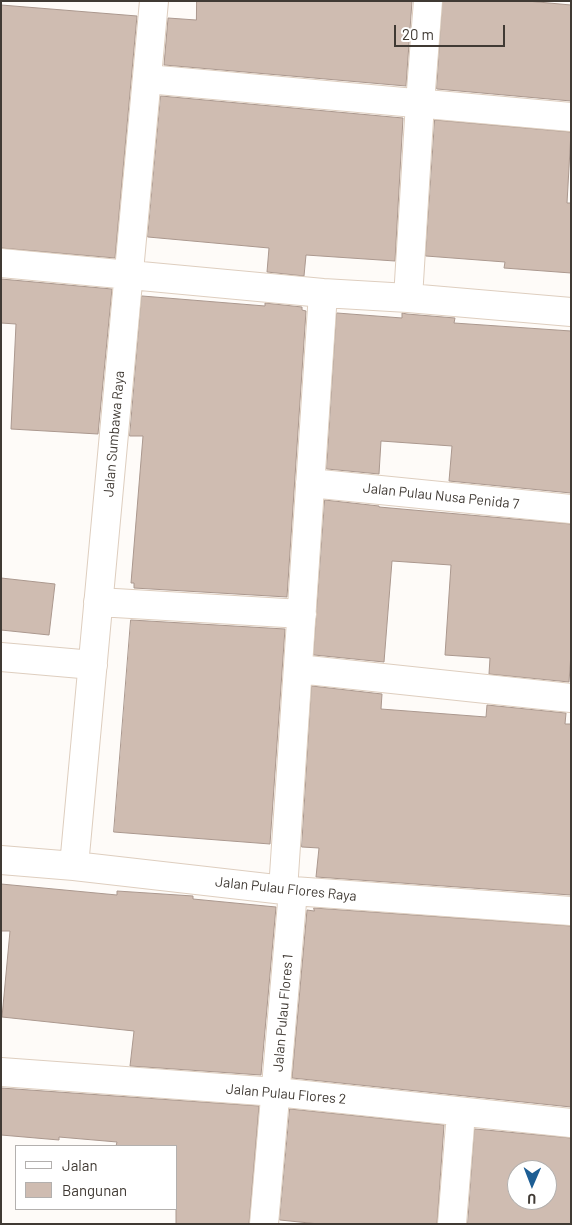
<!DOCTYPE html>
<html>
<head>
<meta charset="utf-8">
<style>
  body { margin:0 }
  #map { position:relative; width:572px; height:1225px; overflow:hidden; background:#fefbf8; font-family:Barlow,sans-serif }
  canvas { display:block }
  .frame { position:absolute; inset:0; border:2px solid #403a34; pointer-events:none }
  .legend { position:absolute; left:15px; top:1145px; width:162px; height:65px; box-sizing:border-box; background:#fff; border:1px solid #b3b0ae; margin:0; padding:6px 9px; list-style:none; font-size:15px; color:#403a34 }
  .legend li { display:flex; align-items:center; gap:10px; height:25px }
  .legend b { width:25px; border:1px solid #b3b0ae }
  .north { position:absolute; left:507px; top:1160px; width:50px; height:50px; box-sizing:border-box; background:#fff; border:1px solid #b3b0ae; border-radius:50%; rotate:181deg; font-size:14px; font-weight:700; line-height:20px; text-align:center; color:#403a34 }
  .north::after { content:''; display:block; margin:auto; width:18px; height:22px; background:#1d5e94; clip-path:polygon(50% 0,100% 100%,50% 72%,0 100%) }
  .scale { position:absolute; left:394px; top:25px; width:111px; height:22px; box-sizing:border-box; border:2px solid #403a34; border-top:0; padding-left:6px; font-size:15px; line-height:18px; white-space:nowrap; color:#403a34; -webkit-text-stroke:4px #fff; paint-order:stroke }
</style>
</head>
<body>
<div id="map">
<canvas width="572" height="1225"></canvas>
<div class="frame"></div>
<ul class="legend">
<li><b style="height:6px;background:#fff"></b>Jalan</li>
<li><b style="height:14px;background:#cfbcb1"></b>Bangunan</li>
</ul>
<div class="north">U</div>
<div class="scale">20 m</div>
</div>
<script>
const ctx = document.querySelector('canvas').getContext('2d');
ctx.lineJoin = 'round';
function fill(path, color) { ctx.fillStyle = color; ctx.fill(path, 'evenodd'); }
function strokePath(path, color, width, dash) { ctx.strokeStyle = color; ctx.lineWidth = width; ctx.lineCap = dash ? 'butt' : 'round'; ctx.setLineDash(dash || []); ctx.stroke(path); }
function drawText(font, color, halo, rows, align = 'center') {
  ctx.font = font + ' Barlow,sans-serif'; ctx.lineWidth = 4; ctx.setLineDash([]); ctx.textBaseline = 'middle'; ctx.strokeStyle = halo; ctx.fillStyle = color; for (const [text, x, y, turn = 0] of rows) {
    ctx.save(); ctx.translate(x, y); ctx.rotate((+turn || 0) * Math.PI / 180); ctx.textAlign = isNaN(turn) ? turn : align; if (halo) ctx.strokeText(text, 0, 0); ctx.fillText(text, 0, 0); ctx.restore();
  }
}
const building = new Path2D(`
  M197,1H412L406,86L164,65L168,18L196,20Z
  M443,1H527L571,5V101L437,89Z
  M1,5L137,16L115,258L1,248Z
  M161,96L403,118L395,261L306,255L304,276L267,272L269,248L148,237Z
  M435,120L571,132L567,203H571V273L504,268L505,262L426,256Z
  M1,279L112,289L98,434L11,429L16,324L1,323Z
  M142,296L265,306V303L302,307V310L306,311L287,597L134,588V583H131L143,436H130Z
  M337,313L402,318V313L407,314L455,318L454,323L571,331V493L449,481L452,446L381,441L379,474L327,469Z
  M325,500L379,506V507L571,524V654L569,682L489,674L490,658L445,655L451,565L392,561L384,662L314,655Z
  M1,578L55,584L49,635L1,630Z
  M131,620L285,629L270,844L114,832Z
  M312,686L382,694L381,709L486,717L487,705L566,713L565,724H571V895L316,877L319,848L302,847Z
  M1,884L117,895V891L193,896V899L276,907L261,1075L130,1066L134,1031L2,1017L10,931H1Z
  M314,908L571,926V1107L292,1078L307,910L314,911Z
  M1,1088L259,1106L249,1224H176V1146H116L117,1142L59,1137V1140L1,1135Z
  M290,1109L444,1125L437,1224H319L280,1220Z
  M475,1129L571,1138V1224H468ZM517,1170H547V1200H517Z`);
const minor = new Path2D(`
  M147,79L571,117
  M1,263L323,293L408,298L571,312
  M408,298L420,103L428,1
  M310,483L571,509
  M98,602L302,614
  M1,657L93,665
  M298,669L571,698
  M1,860L74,866L293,891L571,911
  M74,866L154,1
  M283,890L323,293
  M1,1072L276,1092L571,1123
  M264,1224L293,891
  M452,1224L461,1113`);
const streetNames = [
  ["Jalan Sumbawa Raya",114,434,-85],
  ["Jalan Pulau Nusa Penida 7",441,496,6],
  ["Jalan Pulau Flores Raya",286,889,6],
  ["Jalan Pulau Flores 1",283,1013,-85],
  ["Jalan Pulau Flores 2",286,1094,5]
];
fill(building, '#cfbcb1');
strokePath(building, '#ab988e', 1);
strokePath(minor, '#decebf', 30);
strokePath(minor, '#fff', 28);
drawText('14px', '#403a34', '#fff', streetNames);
</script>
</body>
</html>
